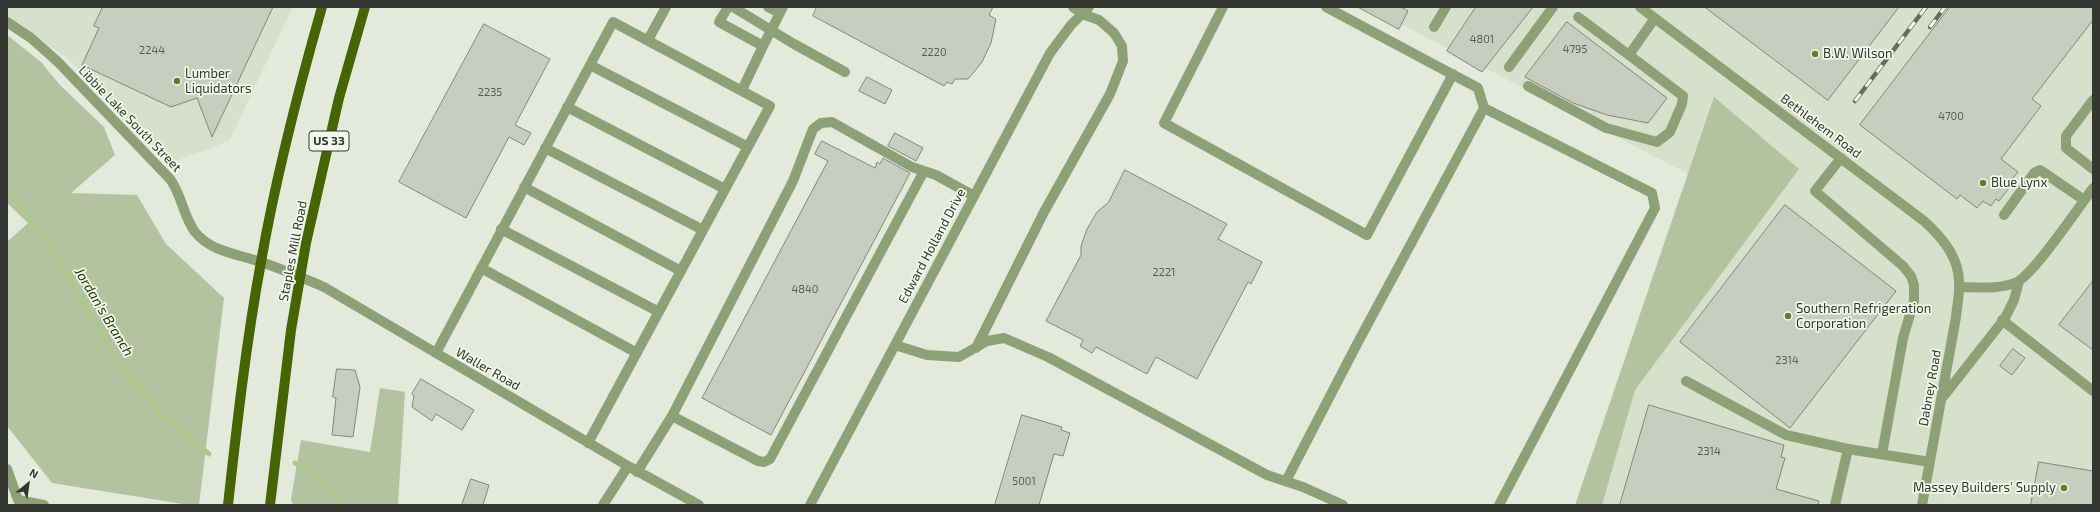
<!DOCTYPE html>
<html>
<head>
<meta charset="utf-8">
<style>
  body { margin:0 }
  #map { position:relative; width:2100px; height:512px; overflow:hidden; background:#e3eadc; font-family:"Exo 2",sans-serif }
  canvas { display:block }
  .frame { position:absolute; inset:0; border:8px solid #343731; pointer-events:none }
  .north { position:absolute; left:8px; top:464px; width:40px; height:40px; -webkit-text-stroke:3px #f1f8e9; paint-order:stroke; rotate:29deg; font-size:11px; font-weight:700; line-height:16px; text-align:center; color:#343731 }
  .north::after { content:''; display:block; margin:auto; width:14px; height:18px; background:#343731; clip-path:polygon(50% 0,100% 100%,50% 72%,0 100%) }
</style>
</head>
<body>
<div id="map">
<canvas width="2100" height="512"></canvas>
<div class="frame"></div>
<div class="north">N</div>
</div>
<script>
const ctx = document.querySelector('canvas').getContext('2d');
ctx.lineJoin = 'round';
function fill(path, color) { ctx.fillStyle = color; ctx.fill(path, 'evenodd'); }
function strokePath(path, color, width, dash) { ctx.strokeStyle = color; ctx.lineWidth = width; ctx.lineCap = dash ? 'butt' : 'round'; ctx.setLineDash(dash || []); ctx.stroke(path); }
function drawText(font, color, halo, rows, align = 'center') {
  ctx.font = font + ' "Exo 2",sans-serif'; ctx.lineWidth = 3.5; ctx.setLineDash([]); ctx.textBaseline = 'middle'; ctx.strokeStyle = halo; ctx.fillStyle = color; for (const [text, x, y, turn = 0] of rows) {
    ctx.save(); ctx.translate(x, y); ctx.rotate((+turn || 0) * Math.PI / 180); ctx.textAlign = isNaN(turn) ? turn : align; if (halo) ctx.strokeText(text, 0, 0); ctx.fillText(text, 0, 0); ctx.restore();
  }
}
const built = new Path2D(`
  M7,7H293L229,141L171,163L70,60L7,17Z
  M1368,7H2093V505H1595L1692,176Z`);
const green = new Path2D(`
  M7,35L41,62L60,85L104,127L115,155L71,193L137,195L166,244L224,298L199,505H189L52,483L7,426V242L28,223L7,203Z
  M1714,97L1799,169L1635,390L1602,505H1575Z
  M380,388L405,392L398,505H293L291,499L301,440L370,452Z`);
const stream = new Path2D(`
  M7,189L30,217L75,287L116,359L159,412L209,454
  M295,463L307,470L343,505`);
const building = new Path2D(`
  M103,7H273L212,137L197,98L171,107L82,65L99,28L94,26Z
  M817,7H993L989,15L996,19L991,43L982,62L974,72L968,79H955L952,84L947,82L944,86L813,16Z
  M1358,7H1401L1408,11L1399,29Z
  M1476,7H1533L1482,72L1447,51Z
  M1705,7H1899L1828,100Z
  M1950,7H2093V20L2032,99L2041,106L2001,159L2018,172L2013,178L2015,180L1999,201L1996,199L1991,206L1983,201L1977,208L1960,195L1957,199L1860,125Z
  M1567,22L1667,98L1648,123L1607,115L1573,103L1525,77Z
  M484,24L550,59L515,125L531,133L524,145L509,137L466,218L399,182Z
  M867,77L892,90L885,104L859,91Z
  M895,133L923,148L916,161L888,146Z
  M822,141L875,168L877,162L880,164L883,158L910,173L771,435L702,398L828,161L815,154Z
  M1125,170L1227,224L1218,239L1262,262L1251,284L1248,282L1197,379L1156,357L1147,374L1096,347L1092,353L1080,346L1083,340L1046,321L1081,255V246L1087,229L1097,212L1108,203Z
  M1785,205L1896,291L1790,428L1680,342Z
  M2093,281V350L2059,325Z
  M2013,349L2025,358L2012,375L2000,366Z
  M337,369L355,370L360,387L353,437L332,435L336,398L333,397Z
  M421,379L474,410L462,430L436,414L432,421L412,407L414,396L412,394Z
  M1649,405L1784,445L1781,457L1785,458L1776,489L1819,501L1818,505H1620Z
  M1022,415L1062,427L1061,430L1070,433L1063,456L1054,454L1039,505H995Z
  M2039,462L2093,471V505H2031Z
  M471,479L489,485L483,505H462Z`);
const minor = new Path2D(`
  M728,7L719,22L763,46L783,7
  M733,7L794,44L845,72
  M768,7L780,13
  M1223,7L1164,123L1367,235L1453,74
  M1326,7L1478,88L1484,108L1652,193L1655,208L1499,505
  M1640,7L1924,221C1941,236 1959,258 1959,282C1960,294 1957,305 1956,317L1922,505
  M1578,17L1629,55
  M7,22L31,38L58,62L170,179C182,195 183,216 195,232C211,252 238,254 261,262C282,269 303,278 324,287L628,466L699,505
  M1434,27L1446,7
  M648,40L666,7
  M590,65L748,147
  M1509,67L1553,7
  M1528,86L1606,128L1657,142L1670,132L1682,104L1683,96L1629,55L1655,18
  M742,90L763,46
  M2093,100L2066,136V148L2093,169
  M567,107L725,189
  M545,148L703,230
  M1841,158L1815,191L1903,266L1911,276L1914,285V301L1903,338L1882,454
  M524,187L681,271
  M2004,215L2034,173L2040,170L2084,200
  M501,229L659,312
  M481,268L637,353
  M1959,287C1977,287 1999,290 2017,282C2034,274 2079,207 2093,188
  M2002,320L2093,391
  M895,345L927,355L959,357L987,341L1004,338L1048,357L1267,475L1303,487L1343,505
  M976,348L1044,212L1110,94L1123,61L1122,46L1114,33L1099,20L1082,14L1073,7
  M436,353L613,22L770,106L588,443
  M1686,381L1786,435L1848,449
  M1943,397L2005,318L2014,300L2019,281
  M672,416L758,461L764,462L770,459L924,171
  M7,469L18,500L44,505
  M637,472L672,416L793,181L813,129L821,123L832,122L912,167L936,175L974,196
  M1286,481L1357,344L1484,108
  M603,505L628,466
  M810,505L1050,53L1071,25L1089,7
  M1835,505L1848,449L1930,462`);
const major = new Path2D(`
  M228,505C237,424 246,343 261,262C276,176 298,91 322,7
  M270,505L291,330L306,243L339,98L365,7`);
const rail = new Path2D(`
  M1930,27L1945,7
  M1855,101L1926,7`);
const markers = [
  [1815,54,4,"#5f7c31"],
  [177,81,4,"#5f7c31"],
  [1983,183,4,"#5f7c31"],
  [1788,316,4,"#5f7c31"],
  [2064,488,4,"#5f7c31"]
];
const numberNames = [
  ["4801",1482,39],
  ["4795",1575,49],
  ["2244",152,50],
  ["2220",934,52],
  ["2235",490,92],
  ["4700",1951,116],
  ["2221",1164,272],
  ["4840",805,289],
  ["2314",1787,360],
  ["2314",1709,451],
  ["5001",1024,481]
];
const shields = [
  [329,141,40]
];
const shieldNames = [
  ["US 33",329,141]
];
const poiNames = [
  ["B.W. Wilson",1823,54],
  ["Lumber",185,74],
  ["Liquidators",185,89],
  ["Blue Lynx",1991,183],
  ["Southern Refrigeration",1796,309],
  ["Corporation",1796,324],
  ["Massey Builders' Supply",2056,488,"right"]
];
const streetNames = [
  ["Libbie Lake South Street",130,119,46],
  ["Bethlehem Road",1821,126,37],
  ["Edward Holland Drive",932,246,-62],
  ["Staples Mill Road",293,251,-79],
  ["Waller Road",488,369,30],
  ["Dabney Road",1930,388,-80]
];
const waterNames = [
  ["Jordan's Branch",104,312,59]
];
fill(built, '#d6e0cb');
fill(green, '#b3c39f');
strokePath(stream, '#aec78e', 5);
fill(building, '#c7cec0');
strokePath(building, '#82887a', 1);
strokePath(minor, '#8ea176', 10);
strokePath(major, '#466500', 10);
strokePath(rail, '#666a62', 4.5);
strokePath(rail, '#f1f8e9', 3, [9]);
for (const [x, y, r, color] of markers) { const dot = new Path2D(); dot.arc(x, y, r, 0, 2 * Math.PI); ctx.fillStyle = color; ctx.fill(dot); strokePath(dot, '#f1f8e9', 1.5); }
drawText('11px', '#595d55', null, numberNames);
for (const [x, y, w] of shields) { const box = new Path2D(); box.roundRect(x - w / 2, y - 10, w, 20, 3); ctx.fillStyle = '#f1f8e9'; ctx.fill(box); strokePath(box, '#343731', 1); }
drawText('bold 12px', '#343731', null, shieldNames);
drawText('13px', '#343731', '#f1f8e9', poiNames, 'left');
drawText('13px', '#343731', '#f1f8e9', streetNames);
drawText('italic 14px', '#243308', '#f1f8e9', waterNames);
</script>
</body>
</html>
